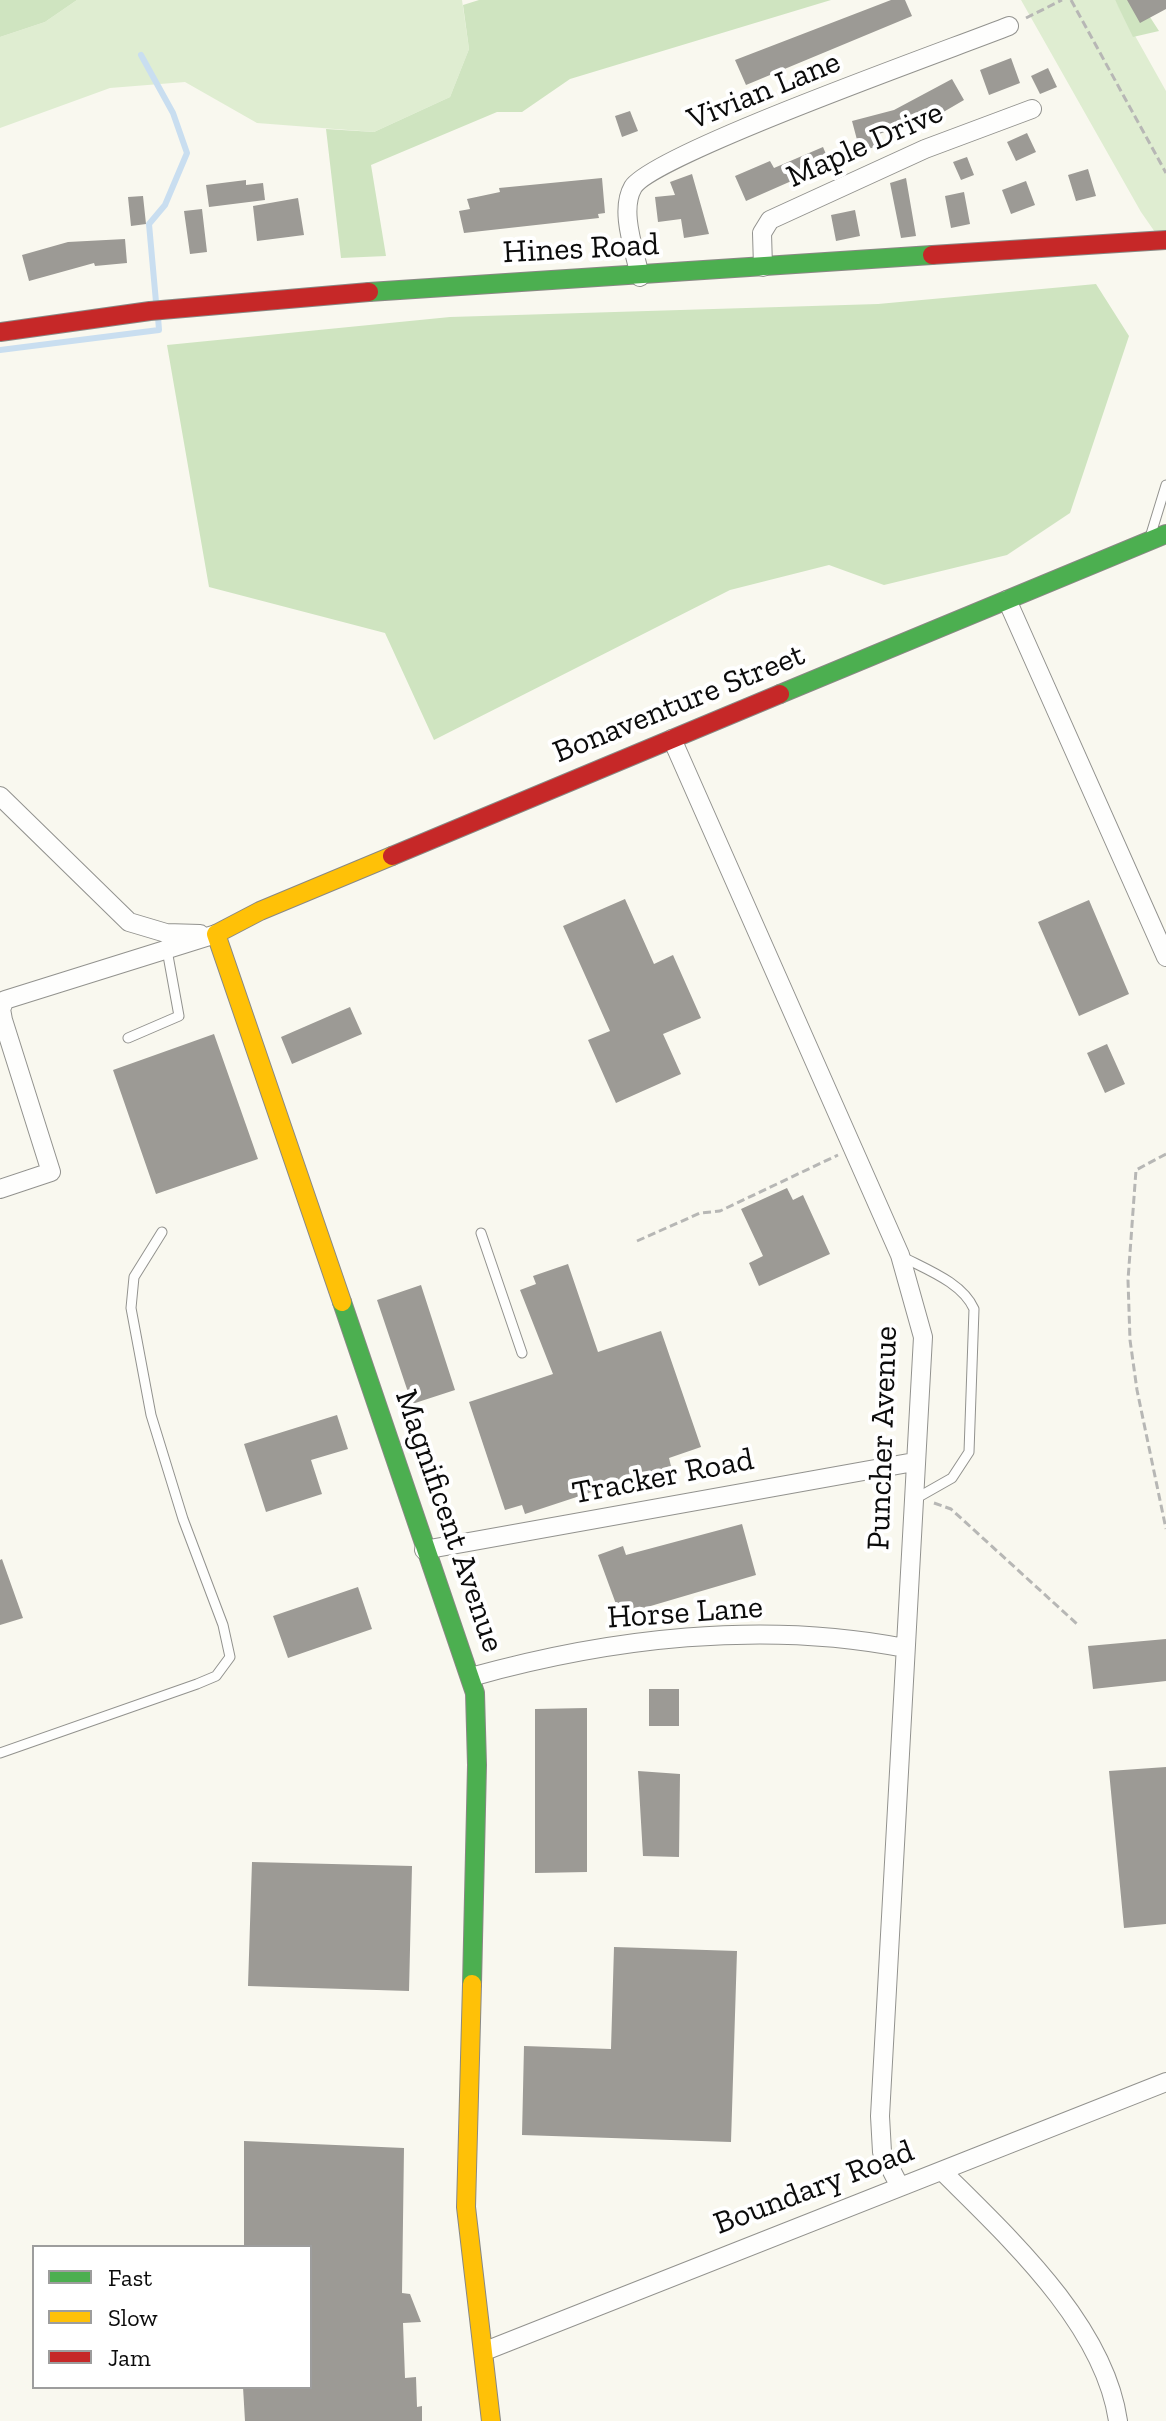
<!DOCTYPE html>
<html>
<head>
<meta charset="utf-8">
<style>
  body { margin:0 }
  #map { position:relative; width:1166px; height:2421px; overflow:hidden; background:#f9f8ef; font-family:"Zilla Slab",serif }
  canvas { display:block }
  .legend { position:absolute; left:32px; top:2245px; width:280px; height:144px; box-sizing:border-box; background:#fff; border:2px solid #9d9d9d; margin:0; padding:10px 14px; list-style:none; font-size:24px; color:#0b0b0b }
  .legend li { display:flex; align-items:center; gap:16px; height:40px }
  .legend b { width:40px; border:2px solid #9d9d9d }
</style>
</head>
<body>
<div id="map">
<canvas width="1166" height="2421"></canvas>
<ul class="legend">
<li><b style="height:10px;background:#4caf50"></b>Fast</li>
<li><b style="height:10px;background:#ffc107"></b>Slow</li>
<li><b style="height:10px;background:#c62828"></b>Jam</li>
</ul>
</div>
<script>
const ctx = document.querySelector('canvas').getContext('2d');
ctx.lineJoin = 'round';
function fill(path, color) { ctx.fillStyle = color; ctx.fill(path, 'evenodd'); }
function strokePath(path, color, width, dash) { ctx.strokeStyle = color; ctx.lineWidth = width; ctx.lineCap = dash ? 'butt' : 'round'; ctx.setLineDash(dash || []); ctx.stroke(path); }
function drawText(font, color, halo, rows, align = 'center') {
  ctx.font = font + ' "Zilla Slab",serif'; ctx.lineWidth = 8; ctx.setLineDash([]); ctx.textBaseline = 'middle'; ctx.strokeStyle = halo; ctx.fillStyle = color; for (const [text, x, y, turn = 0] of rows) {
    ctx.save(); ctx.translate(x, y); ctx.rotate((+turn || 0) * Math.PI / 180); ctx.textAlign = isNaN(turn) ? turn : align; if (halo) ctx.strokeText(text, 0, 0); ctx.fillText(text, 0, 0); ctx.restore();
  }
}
const green = new Path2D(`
  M77,0H462L469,49L450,97L374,132L257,123L185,82L110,88L0,128V37L45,22Z
  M1021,0H1115L1166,91V234L1157,235L1141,212Z`);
const forest = new Path2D(`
  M0,0H77L45,22L0,37Z
  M479,0H831L570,79L522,112H497L371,165L386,256L341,258L326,129L374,132L450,97L469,49L463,5Z
  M1115,0H1139L1159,31L1133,37Z
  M1096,284L1129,336L1070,513L1007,555L884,585L829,565L730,590L434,740L385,633L209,587L167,345L450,317L878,304Z`);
const stream = new Path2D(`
  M141,55L173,113L187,153L165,205L149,224L156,302
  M0,350L159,330L158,317`);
const building = new Path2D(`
  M891,0H905L912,16L746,85L735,60Z
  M1127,0H1166V9L1140,23Z
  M1011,58L1020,83L989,95L980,70Z
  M1048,68L1057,87L1040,94L1031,76Z
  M952,79L964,100L916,128L913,122L879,134L883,145L860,151L852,121L894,110Z
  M630,111L638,131L622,137L615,116Z
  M1027,133L1036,152L1016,161L1007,142Z
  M823,147L833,171L799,185L796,179L746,201L735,176L770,161L774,168Z
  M967,157L974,175L961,180L953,162Z
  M1088,169L1096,196L1076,201L1068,175Z
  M692,174L709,234L684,238L681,219L658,222L655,197L675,195L670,182Z
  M602,178L605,213L598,214L599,218L464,233L459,211L470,209L467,199L500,192L499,188Z
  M906,178L916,236L901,238L890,183Z
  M246,180V185L263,183L265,200L209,207L206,185Z
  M1026,181L1035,205L1011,214L1002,190Z
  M964,192L970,224L951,228L945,196Z
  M143,196L146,224L131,226L128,197Z
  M298,198L304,235L257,241L253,206Z
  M202,209L207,252L190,254L184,211Z
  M855,210L860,236L836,241L831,215Z
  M125,239L127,263L95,266L94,263L29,281L22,255L68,242Z
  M625,899L654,964L673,955L701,1018L663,1034L681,1074L616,1103L588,1040L610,1031L563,926Z
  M1089,900L1129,994L1079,1016L1038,922Z
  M350,1007L362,1034L292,1064L281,1037Z
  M214,1034L258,1159L156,1194L113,1070Z
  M1107,1044L1125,1084L1105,1093L1087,1053Z
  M787,1188L793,1200L803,1195L830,1254L759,1286L749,1263L763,1256L741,1209Z
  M568,1264L598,1352L661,1331L701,1447L669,1458L671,1466L525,1514L522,1505L505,1510L469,1402L553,1374L520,1290L536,1284L533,1276Z
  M421,1285L455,1390L412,1404L377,1300Z
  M337,1415L348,1449L311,1460L322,1494L266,1512L244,1444Z
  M742,1524L756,1575L620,1615L598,1555L623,1546L626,1555Z
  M2,1559L23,1618L0,1625V1560Z
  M358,1587L372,1629L288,1658L273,1616Z
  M1166,1639V1681L1093,1689L1088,1646Z
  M649,1689H679V1726H649Z
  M587,1708V1872L535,1873V1709Z
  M1166,1767V1924L1124,1928L1109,1771Z
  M638,1771L680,1774L679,1857L643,1856Z
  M252,1862L412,1866L409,1991L248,1986Z
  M614,1947L737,1951L731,2142L522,2135L524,2046L611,2049Z
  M244,2141L404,2148L402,2293L410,2294L421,2322L403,2323L405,2378L416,2377L417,2407L422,2406V2421H245L243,2387H310V2247H244Z`);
const path = new Path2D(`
  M1071,0L1166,173
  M1026,18L1062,0
  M1166,1154L1136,1170L1128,1280L1130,1340L1137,1390L1166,1529
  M637,1241L700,1213L720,1211L838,1155
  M934,1503L951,1509L1077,1624`);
const lane = new Path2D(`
  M1151,534L1166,485
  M128,1038L179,1016L167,950
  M481,1233L522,1353
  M901,1256C925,1269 962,1282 974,1309L969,1452L952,1478L915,1499
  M0,1753L197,1684L216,1676L230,1657L223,1625L183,1519L151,1415L131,1308L134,1277L162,1232`);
const street = new Path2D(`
  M763,267L762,233L770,220L925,149L1032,109
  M640,277C635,251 619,211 633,187C653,154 954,48 1009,26
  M1007,600L1166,957
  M672,739L900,1255L923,1337L880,2116L882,2152L899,2185
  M0,796L129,922L166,933L200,934
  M0,1189L51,1172L3,1020L1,1009L5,1000L216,934
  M424,1550L914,1462
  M471,1677C610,1638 763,1620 905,1648
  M942,2171C1008,2237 1104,2324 1118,2421
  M485,2351L1166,2082`);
const fast = new Path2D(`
  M369,292L932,255
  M780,694L1166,534
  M342,1302L475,1693L477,1765L472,1984`);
const slow = new Path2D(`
  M342,1302L216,934L260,911L392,856
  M472,1984L466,2207L491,2421`);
const jam = new Path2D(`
  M932,255L1166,240
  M0,332L150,311L369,292
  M392,856L780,694`);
const streetNames = [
  ["Vivian Lane",764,91,-22],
  ["Maple Drive",865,145,-24],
  ["Hines Road",581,249,-3],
  ["Bonaventure Street",679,704,-22],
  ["Puncher Avenue",883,1438,-88],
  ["Tracker Road",663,1477,-11],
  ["Magnificent Avenue",449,1521,71],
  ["Horse Lane",685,1613,-4],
  ["Boundary Road",814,2188,-21]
];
fill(green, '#dfedd1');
fill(forest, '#cfe4c0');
strokePath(stream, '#c9def0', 6);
fill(building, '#9c9a95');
strokePath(lane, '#92928e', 11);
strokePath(street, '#92928e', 20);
strokePath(fast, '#898884', 20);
strokePath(slow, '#898884', 20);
strokePath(jam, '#898884', 20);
strokePath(path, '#b7b7b5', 3, [8, 4]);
strokePath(lane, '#fefefd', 9);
strokePath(street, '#fefefd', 18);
strokePath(fast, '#4caf50', 18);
strokePath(slow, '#ffc107', 18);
strokePath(jam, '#c62828', 18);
drawText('32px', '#0b0b0b', '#fff', streetNames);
</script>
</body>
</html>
